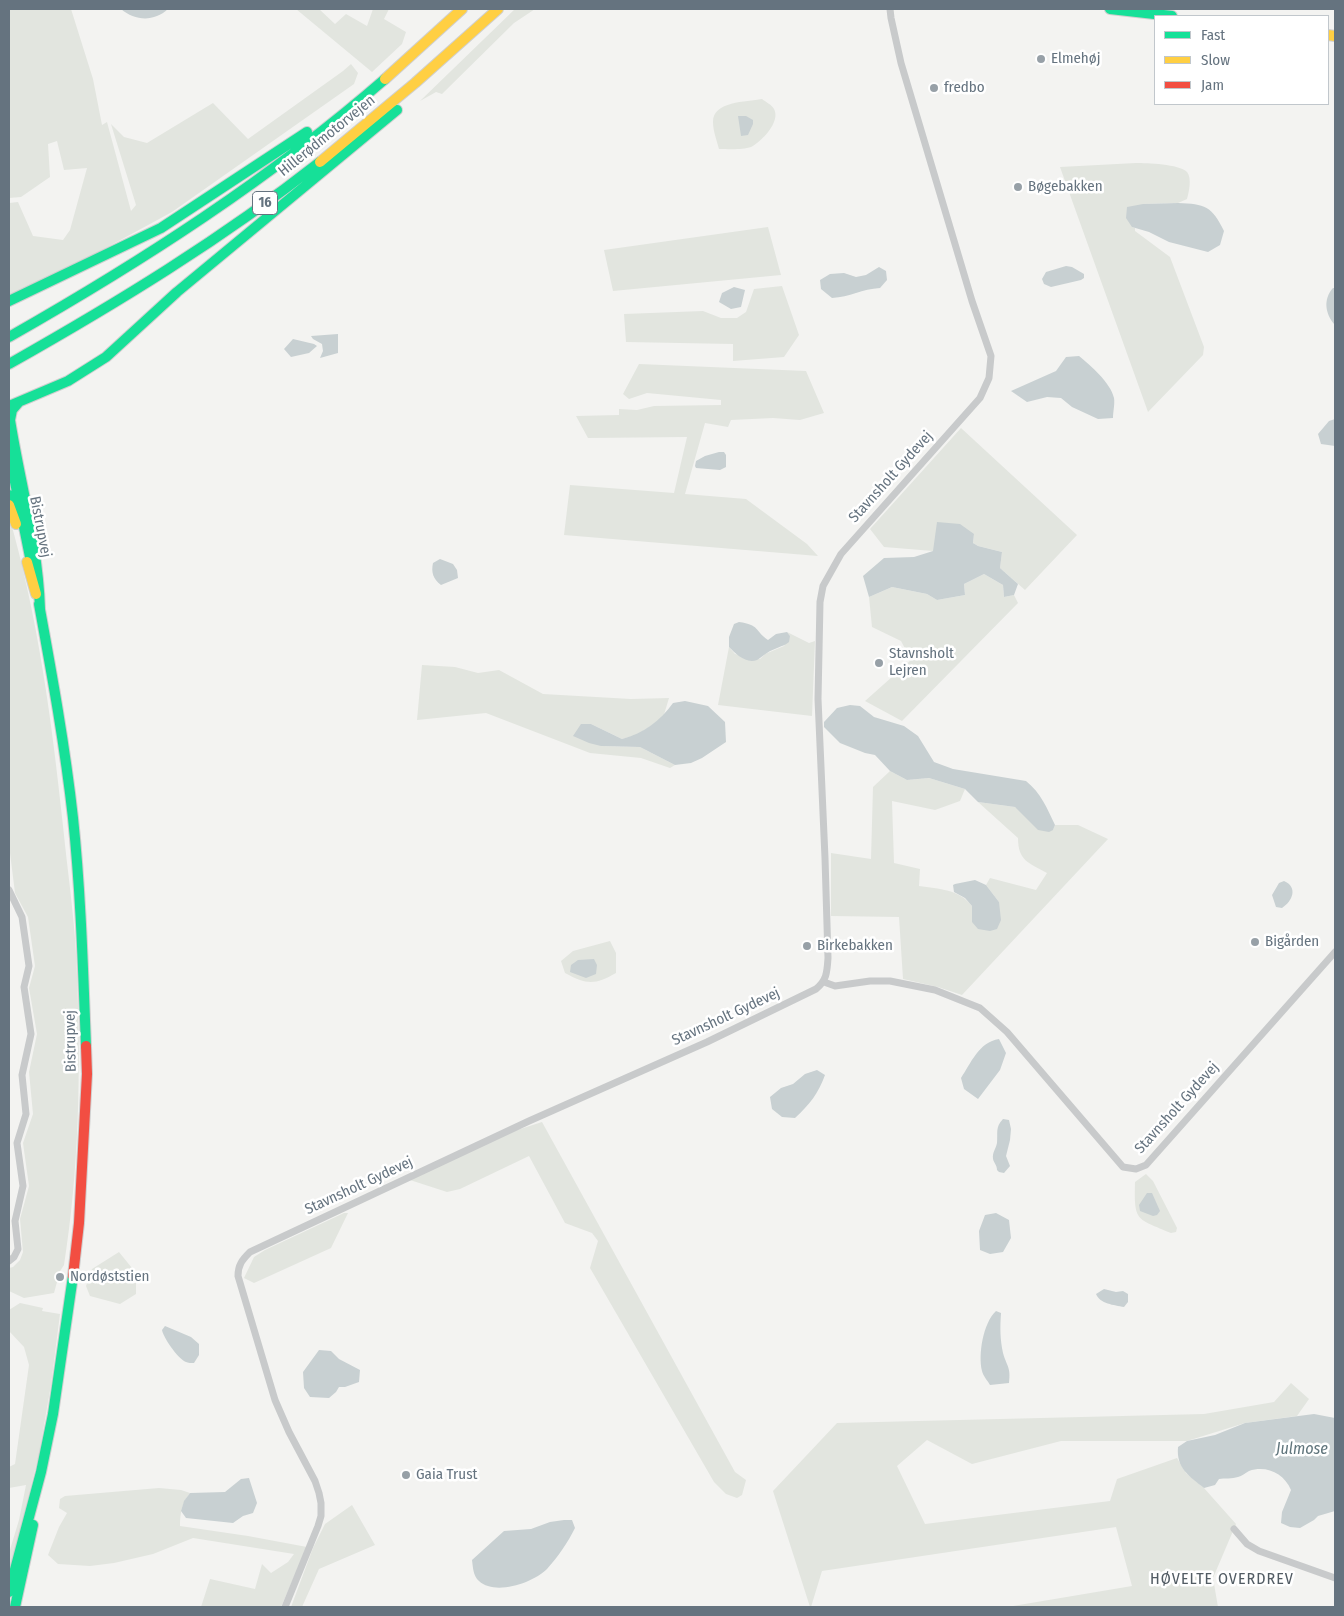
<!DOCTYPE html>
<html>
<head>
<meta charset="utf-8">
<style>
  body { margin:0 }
  #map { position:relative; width:1344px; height:1616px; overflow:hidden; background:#f3f3f1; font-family:"Fira Sans Condensed",sans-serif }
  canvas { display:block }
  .frame { position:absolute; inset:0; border:10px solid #65737f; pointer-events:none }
  .legend { position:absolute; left:1154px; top:15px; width:175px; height:90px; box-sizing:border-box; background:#fff; border:1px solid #c1c7cc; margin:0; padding:6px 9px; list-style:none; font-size:15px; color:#65737f }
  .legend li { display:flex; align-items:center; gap:10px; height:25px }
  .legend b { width:25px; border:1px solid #c1c7cc }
</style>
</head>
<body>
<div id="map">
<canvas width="1344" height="1616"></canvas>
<div class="frame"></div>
<ul class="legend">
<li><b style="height:6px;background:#16e098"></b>Fast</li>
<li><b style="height:6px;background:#ffcf43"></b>Slow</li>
<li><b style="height:6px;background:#f24e42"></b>Jam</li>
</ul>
</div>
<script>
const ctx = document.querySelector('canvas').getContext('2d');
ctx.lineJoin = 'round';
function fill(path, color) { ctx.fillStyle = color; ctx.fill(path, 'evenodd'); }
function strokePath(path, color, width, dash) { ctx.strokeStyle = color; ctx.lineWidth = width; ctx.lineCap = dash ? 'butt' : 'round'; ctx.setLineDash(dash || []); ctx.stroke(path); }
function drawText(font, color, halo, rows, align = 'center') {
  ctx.font = font + ' "Fira Sans Condensed",sans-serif'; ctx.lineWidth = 5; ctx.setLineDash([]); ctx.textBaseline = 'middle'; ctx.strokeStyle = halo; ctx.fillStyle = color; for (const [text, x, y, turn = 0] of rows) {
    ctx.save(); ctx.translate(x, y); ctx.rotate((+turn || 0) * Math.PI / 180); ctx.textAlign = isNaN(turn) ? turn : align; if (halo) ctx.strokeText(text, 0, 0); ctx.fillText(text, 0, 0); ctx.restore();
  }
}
const green = new Path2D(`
  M9,9H71L93,79L102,125L107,122L131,211L136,205L111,124L124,137L147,143L213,103L248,139L343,71L351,64L358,73L354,84L172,212L91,256L9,295V203L18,202L33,236L63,240L70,230L87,168L64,170L57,141L48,144L50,177L21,197L9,198Z
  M296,9H319L335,24L346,14L367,26L373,9H389L384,19L406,32L402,44L372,72Z
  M515,9H535L514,23L442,94L436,92L420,101Z
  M762,99C766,102 772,105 774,109C781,122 761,142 751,147C743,150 728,149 719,149C717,141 713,131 713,122C713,101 746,102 762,99Z
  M1136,163C1147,163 1179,164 1187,172C1192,178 1189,192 1187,199L1178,203L1143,204L1132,227L1135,228V231L1170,257L1204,347L1203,355L1148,412L1060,167Z
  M768,227L781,275L613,291L604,250Z
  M782,286L799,335L784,357L733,361V344L626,342L624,314L703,311L721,318H737L746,312L754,289Z
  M639,364L806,371L824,413L800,420L773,418L731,420L728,427L705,423L685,494L746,499L807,544L818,556L564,535L570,485L674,493L687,437L588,438L576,416L619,415V409L637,410L654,406L721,405V400L647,393L629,399L623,394Z
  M961,428L1077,535L1025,590L1000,568L1002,552L978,546L973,543L974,534L933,551L884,547L870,529Z
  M9,516C38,617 52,722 63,826C68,876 76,927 77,977C81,1073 79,1171 64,1265L60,1271L54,1293L24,1298L9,1291V1268L13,1267L20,1260L23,1252L20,1219L29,1186L23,1143L33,1114L29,1072L37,1034L29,988L35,966L28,917L15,893L9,845Z
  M984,574L1003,585L1004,597L1014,595L1018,603L902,721L865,701L911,660L901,641L872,627L869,597L892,587L927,594L937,600L965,595L964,584Z
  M787,632L809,643L815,641L812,716L718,705L729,647L735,654L760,659L765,654L784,646L790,636Z
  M422,665L455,667L478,673L499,670L543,694L631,699L669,698L663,718L637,735L622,739L591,724L601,746L640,747L675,765L670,768L641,758L590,753L486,713L417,720Z
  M890,771L907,780L929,778L965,789L960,801L935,810L892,801L894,863L920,869L919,886C939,889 959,889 972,906L999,902L986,885L990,878L1036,890L1047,873C1029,863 1018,861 1018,838L978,802L1015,807L1053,830L1055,825H1078L1108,839L962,995L938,987L903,979L899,917L831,916V853L871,859L873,787Z
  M610,941L616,953V973C595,985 587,985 565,973L561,961L573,951Z
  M542,1122L735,1472L746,1480L742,1495L737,1498L726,1494L714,1482L590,1268L598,1241L592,1233L565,1223L529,1156L460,1189L447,1192L410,1180L511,1132Z
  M1146,1174L1153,1181L1175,1224L1177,1228L1176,1232L1171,1233C1136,1218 1134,1222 1135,1182Z
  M344,1213H348L331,1248L254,1283L244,1278L254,1257L265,1250Z
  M119,1252L136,1273V1294L120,1304L90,1296L86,1286L92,1269Z
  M20,1303L43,1308L42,1311L60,1314L51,1385L39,1454L9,1573V1553L19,1520L26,1485L9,1488V1467L15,1464L29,1365L24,1347L9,1331V1310Z
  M1291,1383L1309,1399L1297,1416L1245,1423L1187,1441H1061L972,1464L927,1440L897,1466L925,1524L1110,1501L1117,1479L1177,1458L1186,1473L1204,1488L1236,1524L1213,1578L1218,1607H1007L1132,1586L1116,1527L822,1571L811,1607H810L773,1491L837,1423L1204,1414L1274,1402Z
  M159,1488L181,1490L190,1493C182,1503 180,1513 180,1526L248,1536L307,1547L281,1607H201L210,1579L255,1589L262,1564L271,1573L288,1562L294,1554L193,1538L153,1554L114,1563L90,1566L58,1564L48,1555L59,1527L67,1513L59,1508L60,1499L65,1496Z
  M352,1505L375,1545L319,1569L302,1607H291L313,1548L325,1524Z`);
const water = new Path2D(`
  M121,9H168C154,22 135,21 121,9Z
  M738,116H746L753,120V124L748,135L741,136Z
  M1178,203C1205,204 1212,206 1224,231L1220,245L1208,252L1169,242L1149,232L1132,227L1126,218L1127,207L1143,204Z
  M1066,266L1072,267L1084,274V278L1081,280L1051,287L1044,284L1042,279L1046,272Z
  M879,267L886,271L887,280L880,288C862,289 850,297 832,298L821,289L820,280L830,274L844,273L856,277L866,275Z
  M734,287L745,290L741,307L731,309L719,302L722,293Z
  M1333,288H1335V325C1325,314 1323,299 1333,288Z
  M338,334V353L320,358L323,351L322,344L313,339L311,336Z
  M293,339L314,344L317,346L309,353L291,357L284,349Z
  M1079,356C1090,365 1111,383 1114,398C1115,404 1113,412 1113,418L1098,419L1072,407L1061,398L1047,397L1027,402L1011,391L1056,371L1066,357Z
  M1335,419V446L1321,444L1318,434L1329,421Z
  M719,452H724L726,455V467L720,470L696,468L695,466L696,461L705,456Z
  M937,522L960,524L974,534L973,543L978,546L1002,552L1000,568L1018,584L1014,595L1004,597L1003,585L984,574L964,584L965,595L937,600L927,594L892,587L869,597L863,576L884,558L914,557L933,551Z
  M440,559L453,564L457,570L458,578L441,585C433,579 431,572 433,563Z
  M739,622C760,625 754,630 768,640L776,634L787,632L790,636L789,642C783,647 774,648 767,653C763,655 761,658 757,660C746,664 736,654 729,647V637L734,624Z
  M685,701L708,706L725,722L726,742L702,758L691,763L675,765L640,747L601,746L589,743L573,736L581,724H591L622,739C644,733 660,721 673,703Z
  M850,705L860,706L874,717L904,726L918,736L934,762L953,769L1026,781C1041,793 1047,808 1055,825L1053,830L1049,832L1038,830L1015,807L978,802L965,789L929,778L907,780L890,771L875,755L865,753L840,743L824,727V722L837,708Z
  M975,880L986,885L999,902L1001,920L997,929L990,931L978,929L972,922V906L965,898L954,892L953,885L955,884Z
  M1284,881C1298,887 1293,901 1282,908L1276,907L1272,895L1279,883Z
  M594,959L597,965L596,974L586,978L570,972L571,965L578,960Z
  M999,1039L1006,1053L1000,1070L978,1099L964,1089L961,1078C971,1063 979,1042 999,1039Z
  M817,1070L825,1075C818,1094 810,1104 795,1118L782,1117L772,1109L770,1097L781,1088L793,1084L805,1074Z
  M1003,1119L1009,1120L1011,1129L1010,1140L1006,1156L1010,1166L1004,1173L999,1172L997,1170C997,1165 994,1163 993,1159C992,1152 996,1149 997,1143C998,1133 995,1127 1003,1119Z
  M1147,1193H1152L1160,1211L1157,1215L1153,1216L1140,1211L1139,1205Z
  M996,1213L1009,1220L1011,1238L1003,1252L990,1254L980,1250L979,1231L985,1215Z
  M1104,1289L1116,1292L1123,1291L1128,1294V1302L1124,1307C1114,1305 1100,1304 1096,1294Z
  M996,1311L1001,1313C1000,1327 1000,1339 1003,1353C1007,1367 1011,1367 1009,1383L990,1385C988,1381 983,1376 982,1371C978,1355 983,1323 996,1311Z
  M165,1326L191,1337L199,1344V1355L194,1363C191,1363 188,1363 186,1362C178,1359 163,1337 162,1330Z
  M319,1350L331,1351L339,1359L360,1370L359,1382L345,1387H339L336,1392L329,1398L310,1397L304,1388L303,1372Z
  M1314,1414L1335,1418V1511L1318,1516L1314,1520L1300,1528L1290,1527L1281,1523L1282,1512L1291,1490C1284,1473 1266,1465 1249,1471C1245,1473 1242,1476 1238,1477C1232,1479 1225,1478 1219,1479L1215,1485L1204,1488C1189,1476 1176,1468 1178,1447L1187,1441L1215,1435L1245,1423Z
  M249,1478L257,1503L253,1513L243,1516L233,1523L186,1518L181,1511L184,1501L190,1493L225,1492L241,1479Z
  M564,1520H572L575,1528C568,1542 558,1557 547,1569C533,1583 495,1596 479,1581C473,1576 473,1567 472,1560L504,1531L531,1529L550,1522Z`);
const street = new Path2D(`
  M9,890L22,917L29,966L24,987L31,1034L22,1075L26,1114L17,1143L23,1186L15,1221L18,1249L14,1257L9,1261
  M824,982L835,986L870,981H890L935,990L980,1008L1007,1032L1123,1167L1136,1169L1146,1165L1335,952
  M1234,1529L1247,1544L1259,1551L1335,1578
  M285,1607L318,1526L321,1516V1503L319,1493L315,1481L289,1432L275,1400L238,1276C238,1265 242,1260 250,1252L529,1121L707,1042L816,989C827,980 827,972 828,958L825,858L818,699L820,602L823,586L841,554L980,398L989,378L991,356L972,301L901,63L891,18L890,9`);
const fast = new Path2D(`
  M1110,9L1172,16
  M9,301L161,228L307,132
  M9,337C141,262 270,179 385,79
  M9,364C117,303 222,239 320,162
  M18,403L12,410L10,420C20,483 38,545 40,609
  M9,406L68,381L106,357L177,292L397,110
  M9,452L32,567
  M9,495L13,512
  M39,604C52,675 65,746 73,818C81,894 83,970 86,1046
  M9,1592L41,1472L53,1414L73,1276
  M15,1607L33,1525`);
const slow = new Path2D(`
  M1328,35L1335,36
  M385,79L462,9
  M320,162L415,83L498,9
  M9,505L16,524
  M27,562L36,594`);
const jam = new Path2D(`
  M73,1276L79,1223L87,1074L86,1046`);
const markers = [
  [1041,59,5,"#97a0a7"],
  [934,88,5,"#97a0a7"],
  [1018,187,5,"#97a0a7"],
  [879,663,5,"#97a0a7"],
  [1255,942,5,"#97a0a7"],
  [807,946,5,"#97a0a7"],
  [60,1277,5,"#97a0a7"],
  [406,1475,5,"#97a0a7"]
];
const shields = [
  [265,203,25]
];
const shieldNames = [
  ["16",265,203]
];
const poiNames = [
  ["Elmehøj",1051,59],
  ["fredbo",944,88],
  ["Bøgebakken",1028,187],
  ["Stavnsholt",889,654],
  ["Lejren",889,671],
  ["Bigården",1265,942],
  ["Birkebakken",817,946],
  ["Nordøststien",70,1277],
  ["Gaia Trust",416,1475]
];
const streetNames = [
  ["Hillerødmotorvejen",327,136,-39],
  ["Stavnsholt Gydevej",891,477,-48],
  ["Bistrupvej",40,527,79],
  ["Stavnsholt Gydevej",726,1017,-25],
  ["Bistrupvej",71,1041,-91],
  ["Stavnsholt Gydevej",1177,1108,-48],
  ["Stavnsholt Gydevej",359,1186,-25]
];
const waterNames = [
  ["Julmose",1302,1450]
];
const neighbourhoodNames = [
  ["HØVELTE OVERDREV",1222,1580]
];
fill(green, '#e2e5df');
fill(water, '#c8d0d2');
strokePath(fast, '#cfcfcf', 12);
strokePath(slow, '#cfcfcf', 12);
strokePath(jam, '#cfcfcf', 12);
strokePath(street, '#c8cacb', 7);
strokePath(fast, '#16e098', 10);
strokePath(slow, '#ffcf43', 10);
strokePath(jam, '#f24e42', 10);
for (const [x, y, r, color] of markers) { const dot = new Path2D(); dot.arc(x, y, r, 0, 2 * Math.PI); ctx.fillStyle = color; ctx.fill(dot); strokePath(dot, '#fff', 2); }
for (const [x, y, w] of shields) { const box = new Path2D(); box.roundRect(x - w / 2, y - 11.5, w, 23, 4); ctx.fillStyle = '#fff'; ctx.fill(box); strokePath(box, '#65737f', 1); }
drawText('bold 14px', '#65737f', null, shieldNames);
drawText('15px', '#65737f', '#fff', poiNames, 'left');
drawText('15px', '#65737f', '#fff', streetNames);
drawText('italic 16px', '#60757c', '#fff', waterNames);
ctx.letterSpacing = '1px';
drawText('16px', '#525c64', '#fff', neighbourhoodNames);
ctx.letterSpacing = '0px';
</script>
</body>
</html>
